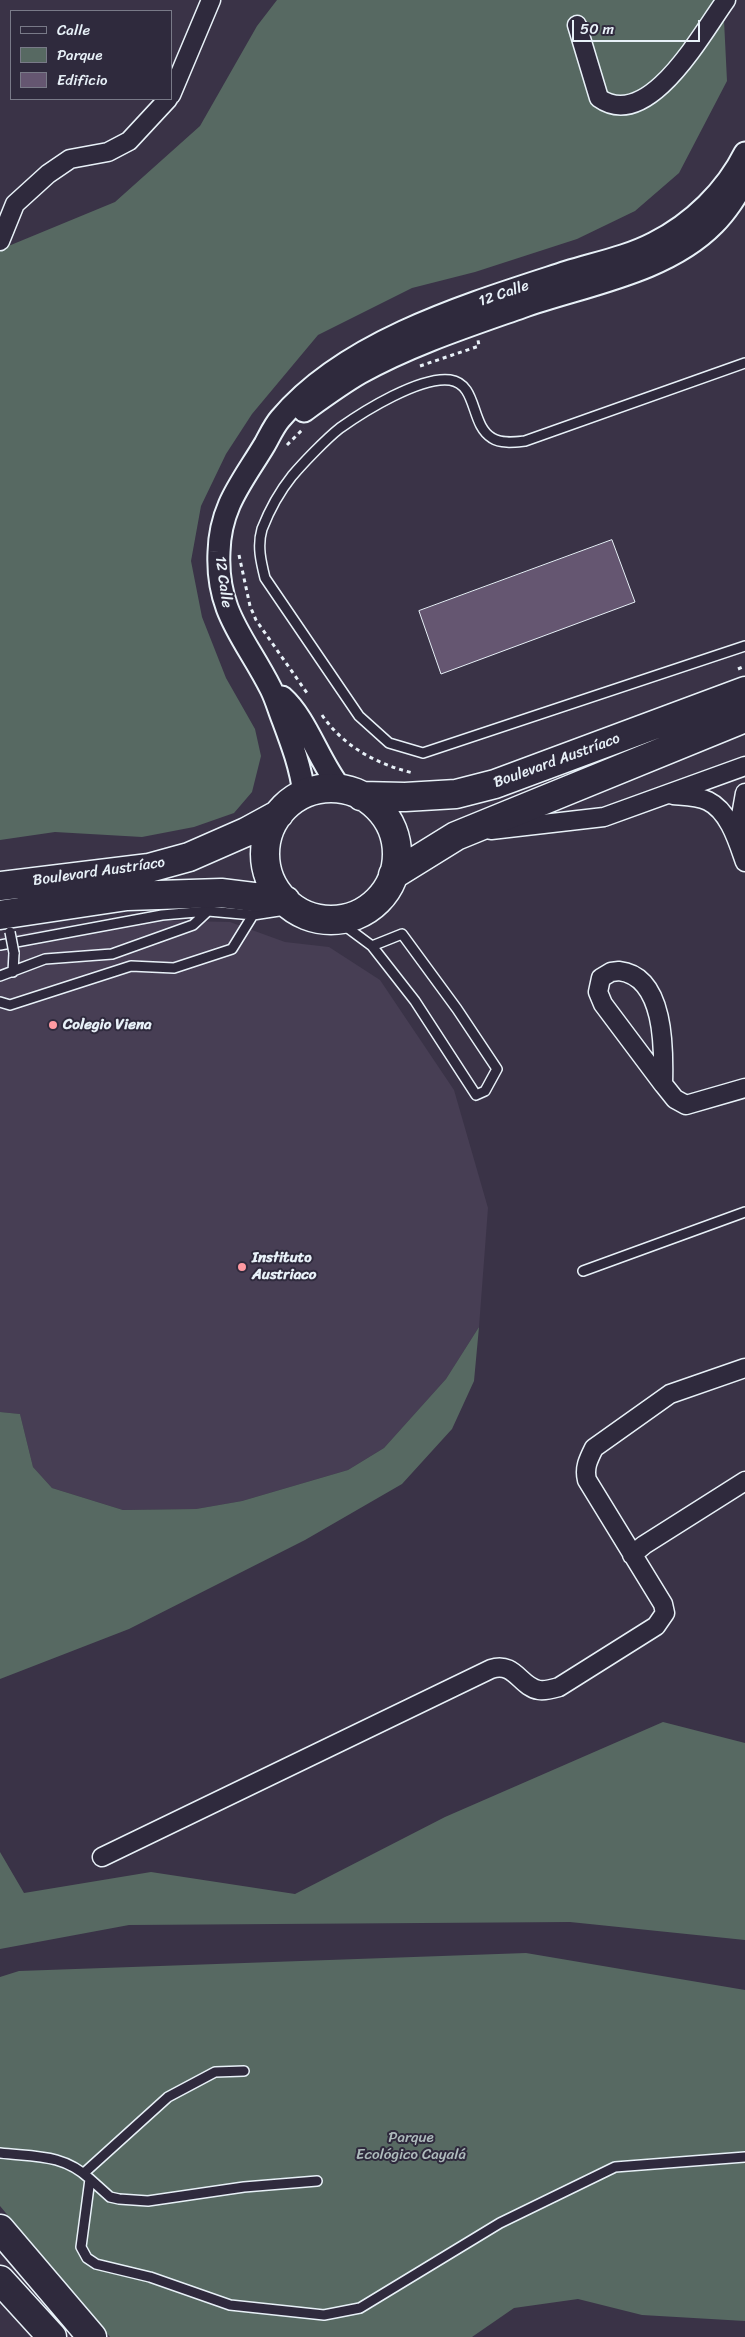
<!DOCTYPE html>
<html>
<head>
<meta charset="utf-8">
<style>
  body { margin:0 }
  #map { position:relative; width:745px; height:2337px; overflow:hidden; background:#3a3347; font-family:Sriracha,sans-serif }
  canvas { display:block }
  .legend { position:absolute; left:10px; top:10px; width:162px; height:90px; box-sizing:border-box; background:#2f2a3d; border:1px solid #797a88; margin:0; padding:6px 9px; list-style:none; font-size:15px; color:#e8f1f8 }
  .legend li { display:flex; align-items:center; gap:10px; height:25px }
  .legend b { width:25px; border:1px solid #797a88 }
  .scale { position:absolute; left:572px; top:20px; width:128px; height:22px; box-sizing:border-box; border:2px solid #e8f1f8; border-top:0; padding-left:6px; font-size:15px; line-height:18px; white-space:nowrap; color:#e8f1f8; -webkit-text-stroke:4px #2f2a3d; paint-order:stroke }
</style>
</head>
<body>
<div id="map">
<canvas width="745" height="2337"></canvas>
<ul class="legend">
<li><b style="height:6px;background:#2f2a3d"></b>Calle</li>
<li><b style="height:14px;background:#576962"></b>Parque</li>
<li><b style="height:14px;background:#655671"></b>Edificio</li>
</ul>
<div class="scale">50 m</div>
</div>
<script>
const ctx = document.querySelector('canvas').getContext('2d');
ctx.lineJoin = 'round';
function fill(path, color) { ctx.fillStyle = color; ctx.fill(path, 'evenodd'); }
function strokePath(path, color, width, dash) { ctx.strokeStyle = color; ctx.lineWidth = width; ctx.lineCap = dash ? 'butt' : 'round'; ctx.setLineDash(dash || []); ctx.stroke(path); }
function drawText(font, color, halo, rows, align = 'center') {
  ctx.font = font + ' Sriracha,sans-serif'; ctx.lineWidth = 4; ctx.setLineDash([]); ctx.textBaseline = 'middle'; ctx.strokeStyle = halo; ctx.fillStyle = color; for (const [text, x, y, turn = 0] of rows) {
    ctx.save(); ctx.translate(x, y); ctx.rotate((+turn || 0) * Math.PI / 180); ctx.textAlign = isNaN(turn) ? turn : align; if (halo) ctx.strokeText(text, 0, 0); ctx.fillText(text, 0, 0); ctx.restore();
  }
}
const built = new Path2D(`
  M140,920L230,922L285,942L329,947L380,980L454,1090L488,1208L479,1327L446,1379L384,1448L348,1470L242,1501L196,1509L123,1510L52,1488L33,1467L20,1414L0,1412V937L64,926Z`);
const green = new Path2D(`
  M277,0H723L727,81L679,173L635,211L577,239L475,272L412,288L318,335L252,414L226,454L201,506L191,561L202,617L226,678L255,729L261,756L252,792L234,813L194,827L142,837L55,832L0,840V239L6,247L115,202L200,126L257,26Z
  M479,1327L474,1381L452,1429L402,1484L305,1540L129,1629L0,1679V1412L20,1414L33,1467L52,1488L123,1510L196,1509L242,1501L348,1470L384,1448L446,1379Z
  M663,1722L745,1743V1940L570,1922L129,1925L0,1949V1852L24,1893L151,1872L295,1894L445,1817Z
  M526,1953L745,1990V2321L642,2315L578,2299L514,2308L472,2337H110L0,2206V1977L19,1971Z`);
const building = new Path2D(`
  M612,540L635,602L441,674L419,611Z`);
const path = new Path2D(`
  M420,366L479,346L478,340
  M287,445L304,428
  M239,555L250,606L256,620L307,693
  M738,669L745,666
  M322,715C343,746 376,764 413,773`);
const service = new Path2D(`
  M745,363L525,441C515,442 501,444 492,438C470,425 478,384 450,380C420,376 364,411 340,428C326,439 303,463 292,476C280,491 269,511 262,529C257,546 261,562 265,578L359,716L389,743L423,753L745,646
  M337,920L372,946L415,1001L476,1095L485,1091L497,1069L457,1009L402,934L372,946
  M0,945L162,915L208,911L253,915
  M13,972L14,953
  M0,976L45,959L112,954L193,925L208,911
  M0,1002L10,1005L131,966L174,968L232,949L253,915L279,911
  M583,1271L745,1212
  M0,2153C36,2157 63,2154 90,2179L81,2247L87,2258L96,2264L150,2277L230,2305L324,2315L360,2308L500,2223L615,2167L745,2157
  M84,2173L168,2097L215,2072L244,2071
  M90,2179L110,2197L119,2199L148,2201L244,2187L317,2181`);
const minor = new Path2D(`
  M577,25L599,98C648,133 702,33 726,0
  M171,95L211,0
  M0,241L15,204L48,174L70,159L108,152L129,141L168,99
  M673,795C684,796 698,796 708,801C729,811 738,842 745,862
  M491,830L604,817L745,766
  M737,838L745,793
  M619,971C665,976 664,1049 663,1084L603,1004L598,992L601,978L611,972Z
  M663,1084L675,1099L686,1105L745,1088
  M632,1555L644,1545L745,1481
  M102,1857L491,1669C515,1661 520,1687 539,1690C546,1691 552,1689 559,1687L656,1626L665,1613L663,1604L587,1480C584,1468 588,1460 594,1448L670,1394L745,1368`);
const tertiary = new Path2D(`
  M304,411C322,398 341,384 360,373C410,345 468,326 522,307C584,285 666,273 714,224C727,211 736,196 745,181
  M282,697C307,719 319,762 341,789
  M304,794C301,768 292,744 283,720C279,710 276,699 271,689C246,639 216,613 219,552C220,506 243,481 265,444C270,435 274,426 280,419C346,340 472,303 567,272C596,263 627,257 654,243C692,224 726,191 745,153`);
const primary = new Path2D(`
  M265 854a66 66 0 1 1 132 0a66 66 0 1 1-132 0Z
  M361,796L405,797L456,794L495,784L745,691
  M393,875L456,836L745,718
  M0,886L149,868L189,857L246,832L279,814
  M0,915L127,896L221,893L286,901
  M0,2229L92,2337
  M0,2280L52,2337`);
const serviceBridge = new Path2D(`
  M10,932L14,953`);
const markers = [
  [53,1025,5,"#ff9aa2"],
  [242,1267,5,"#ff9aa2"]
];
const streetNames = [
  ["12 Calle",504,294,-19],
  ["12 Calle",223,582,82],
  ["Boulevard Austríaco",557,761,-20],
  ["Boulevard Austríaco",99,872,-8]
];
const poiNames = [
  ["Colegio Viena",63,1025],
  ["Instituto",252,1258],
  ["Austriaco",252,1275]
];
const parkNames = [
  ["Parque",411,2138],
  ["Ecológico Cayalá",411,2155]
];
fill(built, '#473e54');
fill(green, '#576962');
fill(building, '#655671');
strokePath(building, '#e8f1f8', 1);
strokePath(service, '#e8f1f8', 12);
strokePath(minor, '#e8f1f8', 21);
strokePath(tertiary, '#e8f1f8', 25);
strokePath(primary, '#e8f1f8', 31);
strokePath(path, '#e8f1f8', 3, [4, 4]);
strokePath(service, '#2f2a3d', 9);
strokePath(minor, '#2f2a3d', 18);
strokePath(tertiary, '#2f2a3d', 21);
strokePath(primary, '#2f2a3d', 28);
strokePath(serviceBridge, '#e8f1f8', 12, []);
strokePath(serviceBridge, '#2f2a3d', 9);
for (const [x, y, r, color] of markers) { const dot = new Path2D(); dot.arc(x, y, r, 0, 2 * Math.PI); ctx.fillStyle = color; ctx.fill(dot); strokePath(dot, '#2f2a3d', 2); }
drawText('15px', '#e8f1f8', '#2f2a3d', streetNames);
drawText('bold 15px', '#e8f1f8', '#2f2a3d', poiNames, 'left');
drawText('15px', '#aebbbc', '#2f2a3d', parkNames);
</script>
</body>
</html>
